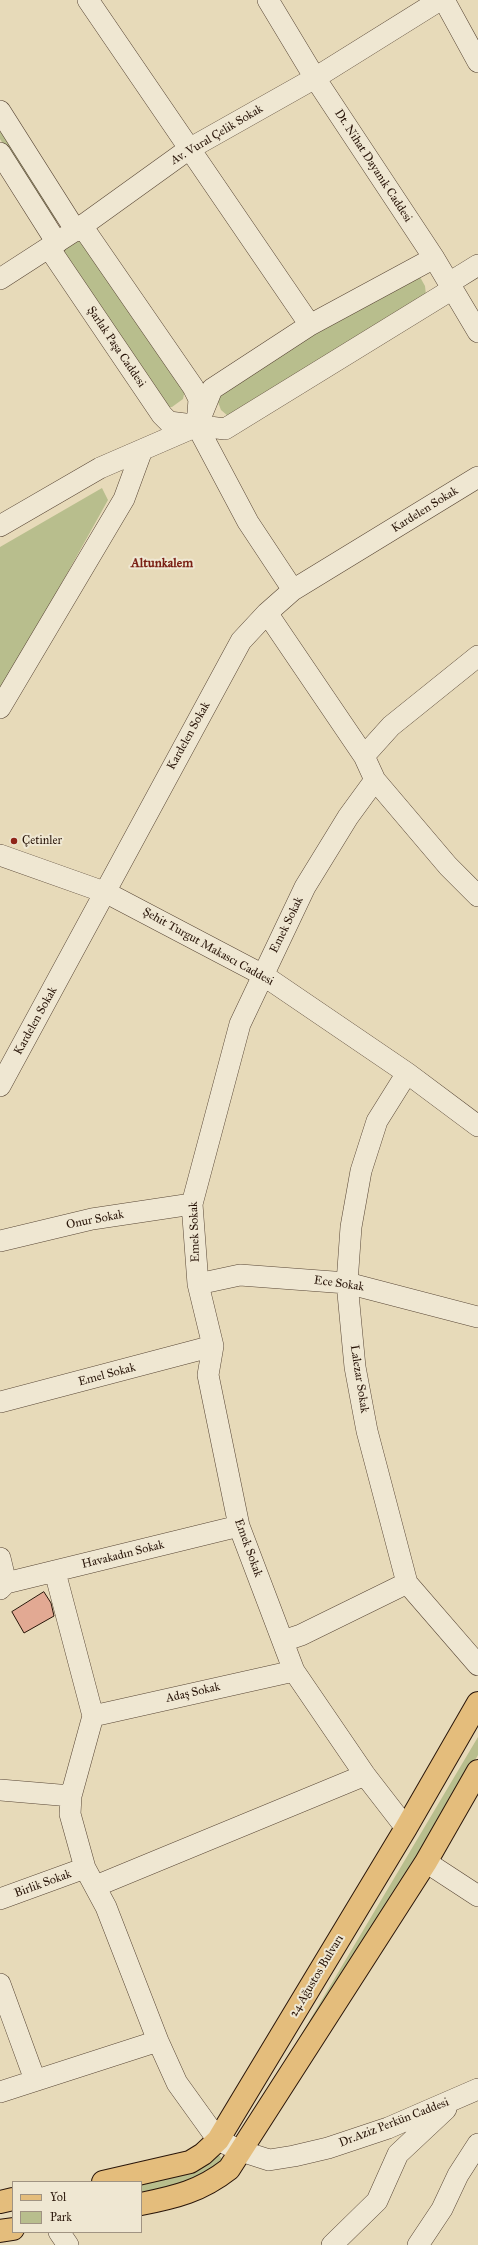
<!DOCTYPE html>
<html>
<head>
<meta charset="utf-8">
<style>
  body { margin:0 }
  #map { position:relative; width:478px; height:2245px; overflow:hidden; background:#e7dab9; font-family:"IM FELL Great Primer",serif }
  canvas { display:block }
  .legend { position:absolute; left:12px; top:2181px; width:130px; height:52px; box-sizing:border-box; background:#efe7d2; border:1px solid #a09382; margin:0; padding:5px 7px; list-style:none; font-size:12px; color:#291509 }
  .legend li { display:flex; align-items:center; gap:8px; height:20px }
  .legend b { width:20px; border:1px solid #a09382 }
</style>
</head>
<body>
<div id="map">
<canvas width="478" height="2245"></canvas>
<ul class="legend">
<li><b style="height:5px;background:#e4bd7c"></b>Yol</li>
<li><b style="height:11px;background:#b8be8d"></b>Park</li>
</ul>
</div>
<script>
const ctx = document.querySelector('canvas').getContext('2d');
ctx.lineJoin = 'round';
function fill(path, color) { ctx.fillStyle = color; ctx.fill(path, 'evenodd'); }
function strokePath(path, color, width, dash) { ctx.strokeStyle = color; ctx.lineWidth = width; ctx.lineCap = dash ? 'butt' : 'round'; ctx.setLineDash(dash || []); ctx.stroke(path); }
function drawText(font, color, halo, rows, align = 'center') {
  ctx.font = font + ' "IM FELL Great Primer",serif'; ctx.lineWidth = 4; ctx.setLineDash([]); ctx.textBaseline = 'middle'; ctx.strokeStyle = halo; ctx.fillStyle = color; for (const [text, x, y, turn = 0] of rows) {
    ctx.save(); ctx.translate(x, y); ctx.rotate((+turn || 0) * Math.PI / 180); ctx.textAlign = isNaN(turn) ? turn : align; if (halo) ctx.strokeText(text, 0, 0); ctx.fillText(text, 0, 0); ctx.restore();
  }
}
const green = new Path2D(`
  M0,127L59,219L53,223L0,139Z
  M79,239L185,390L183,399L172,407H167L63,251Z
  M409,273L420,277L425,286L426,295L228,416L221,410L216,397Z
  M102,488L108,500L0,694V547Z
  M478,1737V1755L409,1870L241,2136Z
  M219,2155L225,2162L191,2182L141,2193V2184C172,2178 192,2172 219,2155Z`);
const building = new Path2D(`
  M44,1592L51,1603L54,1616L24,1633L12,1612Z`);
const minor = new Path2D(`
  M88,0L310,325
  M268,0L315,78L434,258L478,332
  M444,0L478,62
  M0,111L76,231
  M0,153L57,243
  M82,226L193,387L199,399L197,426L248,522L293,590
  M49,248L162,415L169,422L225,429L451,290
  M0,279L82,226L189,149L315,78L440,0
  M449,283L478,265
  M0,526L100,468L197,426L212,389L310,325L434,258
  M267,613L364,756
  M0,708L124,499L142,450
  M375,780L448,866L478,896
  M0,855L107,893L263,975L407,1073L478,1126
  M407,1073L377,1121L361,1171L351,1227L347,1283L355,1367L367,1431L407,1583L478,1665
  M0,1086L241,641L267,613L293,590L478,477
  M0,1241L92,1219L192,1204
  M198,1284L240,1275L347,1283L478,1317
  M0,1402L213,1346
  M0,1558L6,1583L0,1589
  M55,1572L93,1716L71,1796L70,1814L85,1868L106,1907L158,2041L177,2083L218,2140L241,2151L269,2160L294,2156L328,2148L388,2128L478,2089
  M6,1583L239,1526
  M283,1641L301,1635L407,1583
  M93,1716L294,1671
  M0,1790L71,1796
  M406,1828L365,1775L294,1671L239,1526L208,1375L213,1346L198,1284L192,1204L240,1024L305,887L348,817L375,780L364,756L391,726L478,656
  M426,1862L478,1896
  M96,1886L365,1775
  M0,1899L85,1868
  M0,1984L35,2080
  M0,2092L158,2041
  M59,2232L68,2245
  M332,2245L377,2201L398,2154L446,2109
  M418,2245L442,2209L458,2175L478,2144`);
const major = new Path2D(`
  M103,2182L190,2162L203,2154L218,2140L406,1828L478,1703
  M0,2202L13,2199
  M141,2204C176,2197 201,2191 229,2169L426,1862L478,1771
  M0,2231L13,2229`);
const markers = [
  [14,841,4,"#8f2418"]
];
const streetNames = [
  ["Av. Vural Çelik Sokak",217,135,-31],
  ["Dt. Nihat Dayanık Caddesi",373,166,57],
  ["Şarlak Paşa Caddesi",116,347,56],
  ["Kardelen Sokak",425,510,-32],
  ["Kardelen Sokak",189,736,-61],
  ["Emek Sokak",287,925,-64],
  ["Şehit Turgut Makascı Caddesi",208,947,29],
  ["Kardelen Sokak",36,1021,-61],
  ["Onur Sokak",95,1220,-11],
  ["Emek Sokak",195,1232,-92],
  ["Ece Sokak",339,1284,8],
  ["Emel Sokak",107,1375,-15],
  ["Lalezar Sokak",359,1379,81],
  ["Emek Sokak",248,1548,70],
  ["Havakadın Sokak",123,1555,-14],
  ["Adaş Sokak",193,1693,-13],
  ["Birlik Sokak",43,1884,-20],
  ["24 Ağustos Bulvarı",317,1976,-59],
  ["Dr.Aziz Perkün Caddesi",394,2123,-21]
];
const poiNames = [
  ["Çetinler",22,841]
];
const neighbourhoodNames = [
  ["Altunkalem",162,564]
];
fill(green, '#b8be8d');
fill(building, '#e2a993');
strokePath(building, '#291509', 1);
strokePath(minor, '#584635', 22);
strokePath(major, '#291509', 24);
strokePath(minor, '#efe7d2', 21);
strokePath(major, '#e4bd7c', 22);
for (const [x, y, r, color] of markers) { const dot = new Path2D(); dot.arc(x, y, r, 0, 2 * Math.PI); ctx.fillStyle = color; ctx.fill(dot); strokePath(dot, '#efe7d2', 1.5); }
drawText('12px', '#291509', '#efe7d2', streetNames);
drawText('12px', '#291509', '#efe7d2', poiNames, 'left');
drawText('bold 13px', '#7a1f14', '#efe7d2', neighbourhoodNames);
</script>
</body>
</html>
